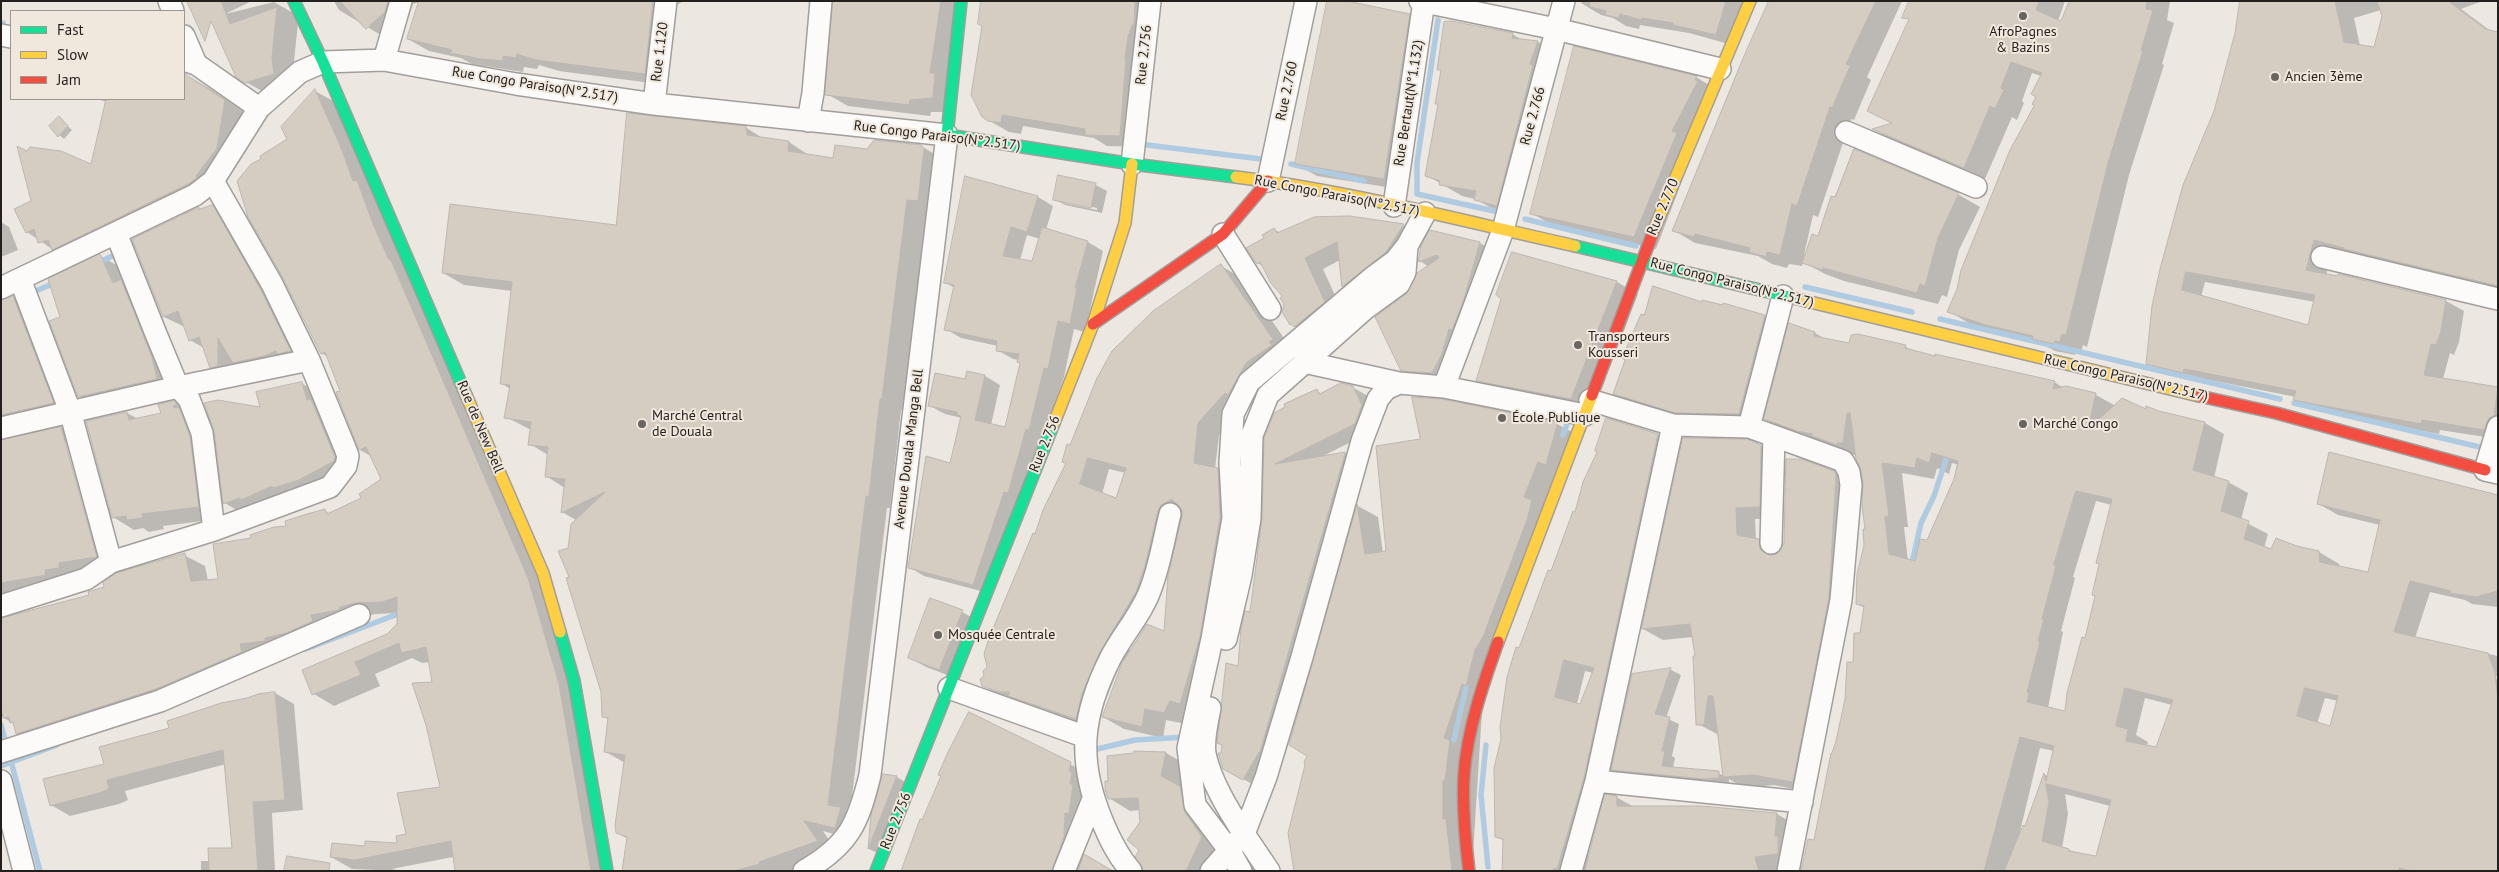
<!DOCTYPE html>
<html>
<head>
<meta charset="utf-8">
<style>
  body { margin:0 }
  #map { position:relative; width:2499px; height:872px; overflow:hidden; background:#ece7e1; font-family:"PT Sans",sans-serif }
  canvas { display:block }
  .frame { position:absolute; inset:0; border:2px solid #231f1c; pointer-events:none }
  .legend { position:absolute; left:10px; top:10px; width:175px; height:90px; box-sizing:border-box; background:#f0e7dd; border:1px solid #9e9790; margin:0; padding:6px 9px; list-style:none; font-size:15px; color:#231f1c }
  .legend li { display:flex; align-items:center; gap:10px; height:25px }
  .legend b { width:25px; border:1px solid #9e9790 }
</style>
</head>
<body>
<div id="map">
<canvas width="2499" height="872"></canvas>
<div class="frame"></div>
<ul class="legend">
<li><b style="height:6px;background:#16e098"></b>Fast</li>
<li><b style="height:6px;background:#ffcf43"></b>Slow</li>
<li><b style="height:6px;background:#f24e42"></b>Jam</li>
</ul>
</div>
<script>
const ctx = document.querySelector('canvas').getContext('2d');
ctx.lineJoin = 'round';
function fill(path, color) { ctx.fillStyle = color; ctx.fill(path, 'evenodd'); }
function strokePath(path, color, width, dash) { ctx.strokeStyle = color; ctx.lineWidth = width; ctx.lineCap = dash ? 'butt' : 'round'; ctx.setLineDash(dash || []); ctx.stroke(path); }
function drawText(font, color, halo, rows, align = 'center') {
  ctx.font = font + ' "PT Sans",sans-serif'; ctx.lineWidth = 4; ctx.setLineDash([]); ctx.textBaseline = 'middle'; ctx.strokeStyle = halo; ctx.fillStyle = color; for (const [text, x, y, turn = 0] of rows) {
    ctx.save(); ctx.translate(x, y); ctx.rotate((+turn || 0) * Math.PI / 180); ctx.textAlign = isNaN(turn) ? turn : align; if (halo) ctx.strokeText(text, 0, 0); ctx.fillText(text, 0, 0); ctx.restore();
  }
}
const shadow = new Path2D(`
  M188,1H252L225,14L274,2L295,14L298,23L293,71L267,94L246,82L210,18Z
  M334,1H683L677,5L674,12L666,85L559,71L539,65L537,69L524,67L523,72L472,64L461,58L429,51L408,39L420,2L413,4L406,24L389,40L339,10Z
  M835,1H962L944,112H931L930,116L848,106L827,94Z
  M982,1H1155L1141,147L1107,146L1094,138L1023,126L1021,134L1009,132L988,120Z
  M1582,1H1757L1736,46L1689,33L1640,25L1639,29L1626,26L1613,18L1601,15L1581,3Z
  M1770,1H1902L1867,77L1871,80L1854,120L1851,119L1818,217L1813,215L1804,255L1818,237L1854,150L1959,195L1980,207L1959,250L1947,297L1942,295L1938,304L1844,281L1825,274L1803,262L1802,266L1789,264L1787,268L1772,264L1758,256L1695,243L1673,230Z
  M1915,1H2065L2058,21L2061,23L2070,1H2170L2167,20L2174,23L2162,64L2164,65L2129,175L2087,347L2083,345L2081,353L2076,352L2075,355L2055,351L2044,345L2008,337L1970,324L1949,311L2036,105L2041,76L2032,73L2022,101L2024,103L2017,120L2012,117L1985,179L1894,141L1875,130L1893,124L1868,110L1903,48Z
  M2241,1H2483L2461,9L2492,32L2498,33V291L2333,250L2326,275L2338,278L2339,275L2446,301L2464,311L2459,342L2454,355L2450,353L2443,379L2496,388L2498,382V439L2440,430L2439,434L2313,410L2295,400L2296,397L2220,382L2202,379L2201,383L2179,378L2166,374L2147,363L2236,33ZM2381,10L2383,16L2375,49L2360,46L2354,18ZM2205,282L2315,302L2309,327L2201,297Z
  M1409,15L1430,27L1405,190L1317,176L1296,164Z
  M1512,34L1524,41L1538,42L1559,54L1518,217L1497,211L1475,199L1462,196L1426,175L1440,105L1442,71L1438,69Z
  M184,74L209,88L243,111L235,159L214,187L58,253L27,232L33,202L28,153L92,166L107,102L97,99H184Z
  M1696,77L1717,90L1656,249L1552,225L1531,213Z
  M315,91L335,102L548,591L609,871H458L454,849L453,857L392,869L402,871L352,869L331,857L367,848L399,844L443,788L430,662L422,663L412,658L375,674L380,686L334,706L314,694L399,625L398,613L375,614L361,618L37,745L17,733L14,724L4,718L90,596L184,555L205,566L208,581L220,580L253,539L325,511L330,514L363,498L382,480L371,456L360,450L337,393L342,392L328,357L321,353L263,159L289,140Z
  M59,118L72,130L64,139L50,126Z
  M745,127L764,139L789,142L810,156L834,159L867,150L921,146L943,159L903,411L901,410L890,508H887L850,813L856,840L823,831L838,853L789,871H624L628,839L617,833L625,763L606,752L609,720L604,717L603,692L571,578L569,548L576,520L562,512L565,488L546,476L548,455L530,444L531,430L506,417L510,389L501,383L512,291L464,285L443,273L617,226Z
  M1059,177L1096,185L1107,191L1102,213L1065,205L1054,199ZM1064,201L1097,208V210L1064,203Z
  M1038,197L1053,206L1046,230L1088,242L1103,251L1085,332L1074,329L1064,377L988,593L924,576L909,567L951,464L962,418L945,414L930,406L966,381L968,372L985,376L1000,385L991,425L1006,429L1022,364L1019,360L1013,359L997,350L998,346L961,338L946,329L954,288L945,282ZM1027,235L1040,239L1033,263L1020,260Z
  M212,207L232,218L309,362L253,373L237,364V377L231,378L211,367L204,348L190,340L185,327L164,317L199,209Z
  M1350,217L1404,226L1422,236L1361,297L1343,286L1340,260L1323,269L1343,313L1309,335L1291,324L1283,312L1284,297L1264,267L1258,263L1265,239L1274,229L1280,233Z
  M1,222L9,227L18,250L1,257Z
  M1480,243L1494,251L1446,381L1415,378L1400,369L1376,318L1407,295L1429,267L1420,261L1422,246Z
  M1512,254L1617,282L1638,294L1593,411L1499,392L1477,380L1502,299Z
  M100,256L122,268L178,391L101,409L79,396L62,318Z
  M1221,266L1242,278L1293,351L1267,375L1250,406L1246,404L1219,435L1215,469L1238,481L1186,724L1166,720L1163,738L1124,729L1103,717L1124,661L1122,660L1103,706L1097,730L1004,698L983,686L1036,536L1067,463L1071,446ZM1109,469L1126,473L1117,499L1102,494ZM1183,516L1165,633L1131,651L1129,649L1157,604L1166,579L1179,523Z
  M13,297L34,310L74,415L10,436V440L61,428L82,440L117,568L1,602V302ZM64,442H67L99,562L97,563Z
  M1703,304L1765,316L1785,328L1760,425L1697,424L1635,405L1615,393Z
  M1790,325L1815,333L1827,340L1850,344L1858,336L1906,347L1916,353L2054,382L2064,388L2096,395L2114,405L2158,412L2205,423L2224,434L2214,478L2228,482L2248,493L2241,520L2268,534L2264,548L2272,550L2296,547L2319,552L2339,564V567L2369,573L2380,525L2338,515L2319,504L2498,496V607L2472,604L2465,600L2430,592L2415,638L2498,656V676L2489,677L2498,679V871H1802L1815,841L1865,608L1857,604L1866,545L1863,505L1865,483L1857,456L1785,430L1765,418ZM1952,463L1959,465L1955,480L1928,542L1916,563L1908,561L1904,527H1908L1902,473L1934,479L1937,468L1949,474ZM2096,501L2112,505L2097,596L2066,713L2048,708L2063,632L2061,631L2075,578L2073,577ZM2145,698L2172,705L2156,748L2146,747L2148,742L2136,735ZM2325,698L2338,701L2331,728L2317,724ZM2040,748L2054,751L2048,776L2045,775L2026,828L2018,840ZM2065,794L2110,806L2097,858L2062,848L2068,814Z
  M301,383L315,391L348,465L313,487L238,511L225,503Z
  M1352,387L1368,396L1371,432L1323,456L1345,453L1360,462L1259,788L1224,768L1222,755L1251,613L1264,518L1266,438L1317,391L1322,394Z
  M174,402L195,415L219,519L163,526L164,529L149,532L143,528L134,530L113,517L127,413L138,419L162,414Z
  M1607,419L1658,435L1679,447L1587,854L1589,855L1606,796L1616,797L1634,807L1777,814L1797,826V871H1504V841L1496,836L1520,649L1599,452ZM1585,671L1593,673L1580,705L1577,704Z
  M1557,424L1578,435L1483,695L1472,871H1294L1309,755L1290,744L1358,506L1378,517L1383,553L1387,552Z
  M1761,446L1781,457L1779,518L1755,519L1756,540L1780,552L1834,472L1854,484L1812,793L1774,785L1744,788L1729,779V783L1715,785L1623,775L1613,769L1633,675L1671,670L1681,675L1666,718L1679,724L1672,756L1675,758L1673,768L1718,773L1724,776L1719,735L1698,724L1696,657L1693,637L1663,640L1643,629Z
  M962,612L978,621L955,678L926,667L910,658Z
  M275,693L294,704L303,810L272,813L275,871H201V861H210L234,849L226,764L125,791L128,800L119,804L70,816L51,805L106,765L171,729Z
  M1136,752L1166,753L1187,765L1223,850L1214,871H1144L1141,850L1140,810L1130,811L1109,798V782Z
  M1070,764L1091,776L1083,855L1113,871H901L942,776Z
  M897,777L905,782L877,853L869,849L872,815Z`);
const stream = new Path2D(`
  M1438,20L1417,163V194L1494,211
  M1,23H3
  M1139,144L1261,159
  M1291,164L1364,181
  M1525,219L1636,246
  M97,263L141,243
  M1805,287L1912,312
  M38,290L57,282
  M1940,319L2280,399
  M2294,403L2488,449
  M1563,435L1570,416
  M1911,567L1921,523L1934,496L1949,450
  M306,649L403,612
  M1,725L7,747
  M1454,740L1466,687
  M1486,745L1481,795L1488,867
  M1093,750L1135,740L1187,737
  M11,761L40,871
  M1,766L57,745
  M1239,845L1254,871`);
const building = new Path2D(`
  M187,1H221L230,24L277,7L272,58L274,74L245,83L236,77L211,21L205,41Z
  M340,1H388L385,12L366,29Z
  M419,1H653L645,74L536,60L517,54L516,58L503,56V61L481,59L450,53L452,50L407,39Z
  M833,1H941L930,73H935L933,98L910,100L909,105L825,95Z
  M981,1H1135L1134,25H1132L1128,37L1125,59L1126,60L1120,136L1085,135V129L1002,115L1001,123L988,121L982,117L971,95L982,26L978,24Z
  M1327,1H1347L1410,14L1384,179L1295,164Z
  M1590,1H1726L1716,35L1673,25V23L1642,18V20L1620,14L1619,18L1605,15L1606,11L1590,7Z
  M1769,1H1876L1846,64L1850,66L1832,108L1830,107L1797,206L1792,204L1780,255L1767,252L1766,257L1749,252L1750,248L1695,234L1694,237L1672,231L1744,56Z
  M1909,1H2039L2036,10L2061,21L2069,1H2147L2146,9L2153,10L2141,51H2143L2108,163L2066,335L2062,334L2060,342L2055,341L2054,344L2032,339L2033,336L1986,325L1947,312L1957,289L1961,270L2010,150L2034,106L2032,104L2036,97L2031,94L2042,73L2011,62L2001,88L2004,90L1995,109L1990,106L1964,168L1872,129L1892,123L1867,111L1909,19L1902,18Z
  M2240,1H2335L2344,42L2374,47L2382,16L2377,1H2448L2486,29L2498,32V286L2344,249V248L2314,240L2306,270L2337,276L2338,274L2446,300L2441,331L2436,345L2431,344L2424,375L2498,387L2494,416L2489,418L2484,430L2422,420L2421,424L2293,400L2296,391L2200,372L2184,369L2183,373L2146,364L2152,306L2160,269L2183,185L2214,111L2235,33ZM2186,272L2315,295L2308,325L2182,290Z
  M1451,21L1513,33L1512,38L1538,41L1530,64L1533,65L1497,206L1474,200L1476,191L1439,185L1440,181L1425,176L1438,104H1435L1441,70H1437L1444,22Z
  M1574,46L1697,76L1695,80L1698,81L1672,131L1677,133L1634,237L1530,214Z
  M185,74L225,100L217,148L196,176L197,178L188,184L52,250L48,240L38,243L34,229L26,233L14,209L31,201L17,146L27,151L30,147L61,151L91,164L106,99H184Z
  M315,89L342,150L353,181L357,180L373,224L389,260H391L528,578L559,684L591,871H455L451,841L355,860L330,857L332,843L365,846V841L397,843L396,836L406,834L397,793L440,787L426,725L412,683L432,682L426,647L401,653L399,643L355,662L361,675L312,695L302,670L387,634L397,624V597L382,602L355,603L340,607L339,610L311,615L313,621L286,633L265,638V641L240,644L242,652L156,689L16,734L13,722L10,723L9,717L3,718L1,709V618L89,595L88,592L104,587L103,582L116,573L185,553L191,581L218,579L213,544L251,538L250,535L274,527L286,526L285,521L307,514L325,509L327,514L361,498L359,494L381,479L366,447L359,450L336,392L340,391L325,352L321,354L283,278L248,217L237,181L251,164L261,159L260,156L287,139L281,127Z
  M627,113L746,126L747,135L789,141L788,151L833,158L835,145L867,149L874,140L921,145L924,149L918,201L907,200L882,399H880L869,497L866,496L828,805L841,807L835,828L804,821L818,841L759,862L760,864L734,871H622L627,837L616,833L615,825L625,755L604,752L608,718L602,717L601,692L566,578L569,577L558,551L568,548L571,524L605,492L561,513L565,479L545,477L548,447L528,445L531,422L504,418L510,385L500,384L512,282L442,273L450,204L616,225Z
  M59,116L68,126L58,137L49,126Z
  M1854,149L1959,193L1938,238L1925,286L1920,284L1917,293L1823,268L1822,270L1802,263L1812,234L1818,236L1831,196L1835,197Z
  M1058,175L1096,183L1091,208L1053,200Z
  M965,176L1038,196L1027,232L1011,227L1003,256L1032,261L1042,227L1088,241L1075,288H1077L1070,324L1058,321L1048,369L1044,368L1029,430L1026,429L1008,493L1004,492L973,585L908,568L926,456L950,463L961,416L957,415V412L928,406L935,373L965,379L967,371L985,375L975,420L1005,427L1020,363L1017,362L1019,354L996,351L997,341L944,330L954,285L944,283Z
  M213,205L261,290L291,351L277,354L276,351L264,356L233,363L218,338V366L210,368L199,337L189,341L178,311L163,317L132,239L199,207V209Z
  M1350,216L1404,224L1386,252L1342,287L1337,242L1305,258L1325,302L1294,327L1291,324L1290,325L1282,312L1284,304L1280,298L1282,296L1271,283L1260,262L1257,264L1246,248L1264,238L1262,235L1274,228L1277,233L1314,217Z
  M1430,230L1480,242L1464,299L1452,330L1449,329L1442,354L1432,373L1401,371L1375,317L1406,294L1417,273L1439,258L1437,255L1418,262L1421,246Z
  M1512,252L1617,281L1571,399L1476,381L1501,299L1496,295Z
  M100,254L113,283L121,279L152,357L157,379L78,397L49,321L60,317L48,279Z
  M1221,264L1273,339L1269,342L1272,345L1246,363L1228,395L1225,393L1198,423L1194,463L1218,468L1220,517L1200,637L1180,704L1170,701L1164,713L1145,709L1142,727L1102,717L1122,663L1147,624L1164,631L1168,575L1182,516V510L1172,499L1161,505L1158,511L1145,566L1136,592L1100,652L1082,694L1076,719L1008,696L1010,692H998L982,686L980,679L984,676L983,671L987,667L984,654L989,638L1033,533L1035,534L1043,510L1066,463L1062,462L1067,444L1070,445L1097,378L1112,351L1153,311ZM1088,458L1126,468L1116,498L1080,484Z
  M1653,286L1702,302V300L1723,305V303L1765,315L1739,414L1675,413L1613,394L1625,360L1622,358L1625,351L1641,314L1644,315Z
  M13,296L54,403L1,415V300Z
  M1789,323L1815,332L1814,336L1849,343L1851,335L1858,334L1906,345L1905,348L1935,356V354L2055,381L2053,389L2066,386L2096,393L2088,429L2122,398L2146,409V406L2159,411L2205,422L2193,470L2229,481L2221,511L2249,521L2244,539L2271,549L2276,538L2297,546L2319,551L2320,562L2368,572L2380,520L2317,504L2329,452L2498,495V591L2476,597L2450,593L2451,591L2410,581L2394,632L2488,653L2495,672L2498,701V871H2412L2399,868V871H2004L2023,825L2025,826L2044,773L2046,781L2054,746L2020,737L1984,871H1801L1808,839L1814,840L1831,753H1832L1836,741L1845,699L1847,662H1853L1854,633H1860L1864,606L1856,604L1857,574L1864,545L1863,529H1865L1862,505L1863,483L1861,470L1856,459L1850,413H1847L1843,443H1837V445L1812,436L1813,434L1797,431L1764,419ZM1932,453L1958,461L1954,479L1938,515L1927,540L1920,539L1915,561L1889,554L1885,517L1889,516L1882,463L1915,468L1917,458L1929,463ZM2076,491L2112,499L2096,563L2099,564L2092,595L2095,596L2085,638L2082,637L2067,693L2065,711L2027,702L2029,693L2027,692L2040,642L2038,641L2044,619H2042L2056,566L2054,565ZM2125,688L2173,700L2156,747L2126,741L2128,729L2116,726ZM2305,688L2338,696L2330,726L2297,716ZM2046,784L2111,800L2096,856L2069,851V849L2042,841L2049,802Z
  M302,382L307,400L311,399L335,457L334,461L299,480L273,488L272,486L241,500L240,498L223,504L214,431L204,403L218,400L260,407L256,392Z
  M1341,383L1353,386L1362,405L1355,424L1275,464L1345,452V454L1260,752H1259L1243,780L1223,769L1218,753H1221L1222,745L1217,743L1226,663L1238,666L1241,628L1245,611L1250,612L1262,518L1264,438L1274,413L1285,407L1284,404L1317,389L1319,394Z
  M1412,397L1442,399L1558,422L1546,465L1538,462L1524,497L1532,500L1527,520L1483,637L1475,650L1466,686L1462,684L1444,738L1450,740L1445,781H1443V819H1446L1452,871H1294L1288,833L1305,765L1304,762L1307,756L1289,745L1357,504L1365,554L1386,551L1376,446L1420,439Z
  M174,401L177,404L173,406L174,408L179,407L190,436L199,507L142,514L143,518L127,520L126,516L112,518L86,421L127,412L129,420L161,413L158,405Z
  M1606,418L1658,434L1584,778L1557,869L1554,868L1553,871H1502L1503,839L1495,837L1494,768L1501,739L1500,727L1507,677L1516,647L1519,648L1548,570L1551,571L1573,511L1575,512L1583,482L1597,452L1595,451ZM1564,660L1594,668L1580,704L1555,697Z
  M61,427L97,557L59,563V568L45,570L46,575L1,583V440Z
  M1683,438L1747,439L1761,445L1760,507L1736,508L1737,535L1759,539L1760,549L1770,555L1777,554L1784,543L1786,459H1802L1834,471L1836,475L1829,598L1793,782L1753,775L1723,777L1713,696H1708L1704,725H1696L1693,656H1695L1690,624L1642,629Z
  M930,598L963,610L939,670L908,658Z
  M1671,668L1655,714L1670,717L1662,751H1665L1662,766L1719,771V778L1704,779L1611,770L1632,674Z
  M275,692L285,800L253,802L258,871H209L208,848H232L223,750L107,780L109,789L99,793L50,806L43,779L104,764L99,747L169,728L167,721L221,703L247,698L258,694Z
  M969,712L1071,762L1069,771L1072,772L1070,784H1073L1069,814L1065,813L1064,837L1052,871H901L920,819L922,820L941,776L938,775L948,752Z
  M1134,751L1166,752L1161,776L1180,786L1185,812L1202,837L1186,871H1143L1135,857L1139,850L1127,840L1140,822L1138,798L1108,799L1105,789V781H1108L1107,756L1134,753Z
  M883,774L897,776L868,849L871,815Z
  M1605,794L1617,796V806H1702L1777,813L1775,836H1778V854L1755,857L1759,871H1585Z
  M1084,854L1113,871H1078Z
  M287,856L330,863L329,871H284Z`);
const street = new Path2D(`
  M169,1L173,11
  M1420,1L1556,29L1720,69
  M1,35L11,37
  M184,36L196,64
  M184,60L196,64L259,108L300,72L323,62L384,60L516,84L654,104L947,135L870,775C858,824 849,845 804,871
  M384,60L401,1
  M654,104L666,1
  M808,121L813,93L821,1
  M1846,132L1976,187
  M1132,164L1150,1
  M1268,181L1306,1
  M1394,206L1424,1
  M116,233L156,334L178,387L189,399L202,433L214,530
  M1223,234L1270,309
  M2322,257L2498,299
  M20,279L70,411L111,562
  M1,288L195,195L213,181L259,108
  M1304,362L1399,383
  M1444,387L1503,230L1564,1
  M1590,400L1673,425L1749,427L1843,461L1849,472L1851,485L1841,600L1788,871
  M1749,427L1783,296
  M2498,427L2485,470L2498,473
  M1,428L178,387L309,360
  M1771,543L1774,437
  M1,606L86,579L111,562L214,530L330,487L346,466L348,456L345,448L309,360L272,284L213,181
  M1226,639L1241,575L1250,518L1252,435L1268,395L1366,308L1399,284L1405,272L1407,246
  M949,688L1086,737
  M1210,708C1207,722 1203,740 1205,754C1211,782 1229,811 1244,834L1211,871
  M1,752L160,701L359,615
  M1,781L24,871
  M1596,781L1802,802
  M1064,871L1093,799
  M1131,871C1117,855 1109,838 1101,818C1077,759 1082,714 1111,657C1123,634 1143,612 1151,588C1160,564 1164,538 1170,514
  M1241,871L1229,850L1195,805L1188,748L1212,639L1233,518L1230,463L1233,414L1249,382L1372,278L1395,261L1407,246L1425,213
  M1269,871L1244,834L1266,777L1302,657L1362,441L1378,399L1386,389L1399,383L1444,387L1585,415
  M1571,871L1596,781L1673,425`);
const fast = new Path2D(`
  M294,1L323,62L466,395
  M961,1L947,135L1132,164L1236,177
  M1575,246L1806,301
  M560,632L574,681L607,871
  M876,871L1054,423`);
const slow = new Path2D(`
  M1236,177C1350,191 1463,221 1575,246
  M1655,227L1750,1
  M1806,301L2199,396
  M466,395L543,573L560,632
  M1054,423L1093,324L1125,223L1132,164
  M1498,642L1592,395`);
const jam = new Path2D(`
  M1093,324L1223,234L1268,181
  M1592,395L1655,227
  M2199,396L2276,413L2485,470
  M1469,871C1465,839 1462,808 1464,775C1467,730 1483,684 1498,642`);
const markers = [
  [2023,16,5,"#696561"],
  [2275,77,5,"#696561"],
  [1578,345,5,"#696561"],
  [1502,418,5,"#696561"],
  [642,424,5,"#696561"],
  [2023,424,5,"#696561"],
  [938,635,5,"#696561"]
];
const poiNames = [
  ["AfroPagnes",2023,32,"center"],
  ["& Bazins",2023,48,"center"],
  ["Ancien 3ème",2285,77],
  ["Transporteurs",1588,337],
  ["Kousseri",1588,353],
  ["Marché Central",652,416],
  ["de Douala",652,432],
  ["École Publique",1512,418],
  ["Marché Congo",2033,424],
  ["Mosquée Centrale",948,635]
];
const streetNames = [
  ["Rue 1.120",660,52,-83],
  ["Rue 2.756",1144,55,-84],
  ["Rue Congo Paraiso(N°2.517)",535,85,9],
  ["Rue 2.760",1287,91,-78],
  ["Rue Bertaut(N°1.132)",1409,103,-81],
  ["Rue 2.766",1533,116,-75],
  ["Rue Congo Paraiso(N°2.517)",937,136,7],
  ["Rue Congo Paraiso(N°2.517)",1337,196,11],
  ["Rue 2.770",1663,207,-67],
  ["Rue Congo Paraiso(N°2.517)",1732,283,14],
  ["Rue Congo Paraiso(N°2.517)",2126,378,13],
  ["Rue de New Bell",480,427,67],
  ["Rue 2.756",1045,444,-68],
  ["Avenue Douala Manga Bell",909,449,-83],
  ["Rue 2.756",896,821,-68]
];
fill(shadow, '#0003');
strokePath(stream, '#aecbe1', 5.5);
fill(building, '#d5ccc2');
strokePath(building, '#bbb7b3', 1);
strokePath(street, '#a29e9a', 24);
strokePath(fast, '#a29e9a', 14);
strokePath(slow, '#a29e9a', 14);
strokePath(jam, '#a29e9a', 14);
strokePath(street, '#fcfbfa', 21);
strokePath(fast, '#16e098', 11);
strokePath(slow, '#ffcf43', 11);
strokePath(jam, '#f24e42', 11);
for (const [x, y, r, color] of markers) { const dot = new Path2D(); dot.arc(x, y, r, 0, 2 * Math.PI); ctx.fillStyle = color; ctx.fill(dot); strokePath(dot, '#f0e7dd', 2); }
drawText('14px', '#231f1c', '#f0e7dd', poiNames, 'left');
drawText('14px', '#231f1c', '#f0e7dd', streetNames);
</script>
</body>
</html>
